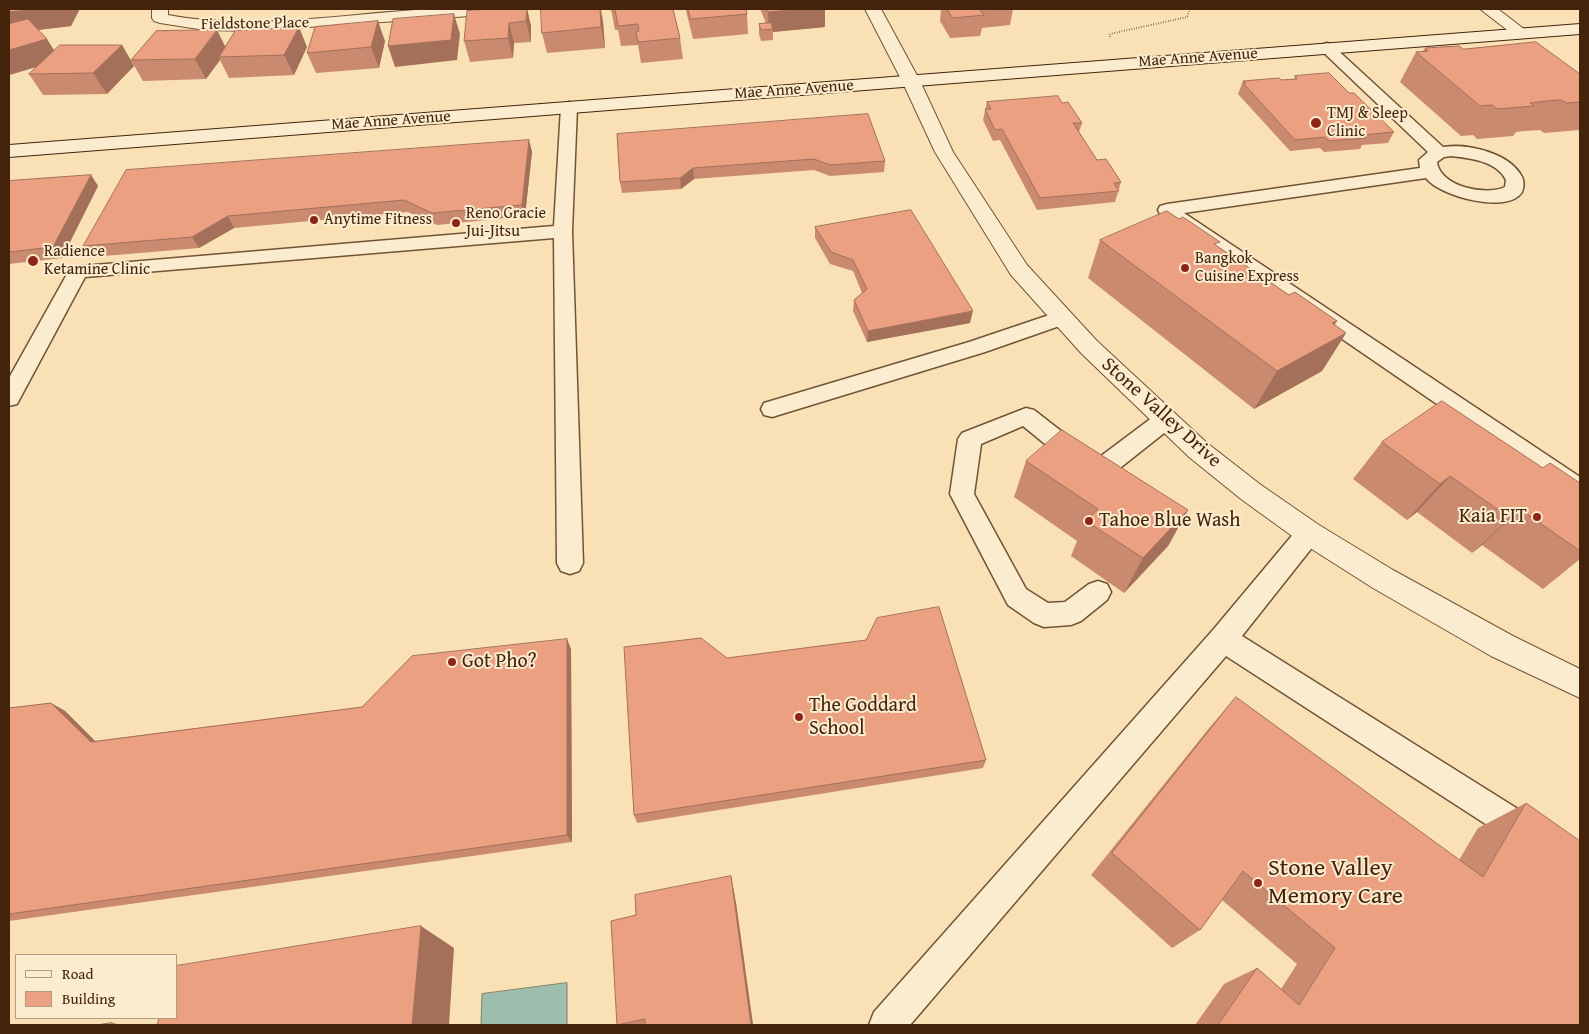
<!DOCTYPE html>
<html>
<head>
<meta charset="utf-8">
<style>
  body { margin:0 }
  #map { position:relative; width:1589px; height:1034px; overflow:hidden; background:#fae1b5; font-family:"Gentium Book Plus",serif }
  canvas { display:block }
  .frame { position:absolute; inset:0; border:10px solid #43240b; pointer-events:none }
  .legend { position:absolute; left:15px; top:954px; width:162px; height:65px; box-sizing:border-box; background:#fceccf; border:1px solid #b29c81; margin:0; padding:6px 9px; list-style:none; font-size:15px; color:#43240b }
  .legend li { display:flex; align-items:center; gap:10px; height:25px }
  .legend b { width:25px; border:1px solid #b29c81 }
</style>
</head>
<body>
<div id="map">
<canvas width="1589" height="1034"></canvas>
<div class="frame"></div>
<ul class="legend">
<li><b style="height:6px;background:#fceccf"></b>Road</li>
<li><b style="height:14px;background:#eaa081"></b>Building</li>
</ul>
</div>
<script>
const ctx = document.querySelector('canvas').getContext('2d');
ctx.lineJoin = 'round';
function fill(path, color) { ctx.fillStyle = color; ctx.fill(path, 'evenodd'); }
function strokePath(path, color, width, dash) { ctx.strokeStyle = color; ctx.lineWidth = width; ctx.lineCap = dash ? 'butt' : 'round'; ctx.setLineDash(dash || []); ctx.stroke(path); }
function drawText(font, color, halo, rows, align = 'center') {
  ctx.font = font + ' "Gentium Book Plus",serif'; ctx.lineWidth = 4; ctx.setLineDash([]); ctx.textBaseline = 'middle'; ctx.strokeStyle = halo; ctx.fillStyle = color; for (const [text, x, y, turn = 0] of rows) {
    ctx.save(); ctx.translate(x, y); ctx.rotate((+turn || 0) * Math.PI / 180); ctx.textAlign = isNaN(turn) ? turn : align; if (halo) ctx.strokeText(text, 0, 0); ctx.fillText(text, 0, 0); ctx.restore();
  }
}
const water = new Path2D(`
  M567,983V1025H481L482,994Z`);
const path = new Path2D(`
  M1110,37V34L1187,17L1190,9`);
const service = new Path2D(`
  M1327,43L1332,45L1443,147C1468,143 1510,153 1522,177C1524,181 1524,187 1522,192C1508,215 1439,196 1426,178L1184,213L1580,477V498L1571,496L1160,214L1158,210L1160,206L1167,204L1420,168L1419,160L1428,152L1322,51L1319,48L1322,45ZM1451,156C1470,158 1497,161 1506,180L1505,187C1486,196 1440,187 1437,162L1444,157Z
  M569,102L575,104L577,107L572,231L583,563L579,571L570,574L561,571L557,563L554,238L85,277L17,404L9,406V378L71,267L554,226L561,107L563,104Z
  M1061,311L1068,313L1071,318L1068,323L985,352L772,417L764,415L761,409L764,403L969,342Z
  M1026,408L1034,410L1097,459L1157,414L1165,412L1173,414L1176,420L1173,426L1106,479L1097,481L1088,479L1023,426L981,444L974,494L1026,589L1048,603L1065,602L1089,584L1098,581L1107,584L1111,592L1107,600L1081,621L1071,625L1044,627L1034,623L1008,605L950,494L958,439L962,433Z
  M1309,523L1318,526L1322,533L1318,540L1242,636L1580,848V883L1569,878L1226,656L910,1025H869L874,1012L1213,630L1300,526Z`);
const minor = new Path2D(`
  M152,9H168V15C280,36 394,1 507,9L505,12L499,14L251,31L205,30L160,23L154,21L152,18Z
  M865,9H881L920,81L917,85L911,86L905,85L902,81Z
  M1480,9H1498L1529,33L1527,36H1515Z`);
const tertiary = new Path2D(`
  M911,76L917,77L920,81L953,152L1027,265L1097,341L1207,443L1261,485L1319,525L1393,570L1513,636L1580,669V698L1491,656L1373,588L1299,541L1241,499L1189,457L1081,353L1011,275L935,152L902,81L905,77Z`);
const secondary = new Path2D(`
  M1580,24V34L9,157V145Z`);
const wall = new Path2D(`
  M9,9H79L71,26L38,30L54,50L122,45L134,66L107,94L43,95L29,74L36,67L9,75Z
  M527,9L531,26V42L514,43L513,58L470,62L464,41Z
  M611,9H673L680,38L683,59L641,63L638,45L621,46L618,30H615Z
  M686,9H746L747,14L748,34L693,39L687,15Z
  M760,9H825V27L773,32V40L761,41L759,34V24L766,23Z
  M941,9H1013L1010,25L982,28L980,36L950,38L940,21Z
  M603,21L605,48L547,53L542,33Z
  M385,41L379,68L316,73L307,53Z
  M307,47L294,75L229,78L220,60L206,79L143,81L131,60Z
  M1425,48L1463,49L1580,74V130L1544,133L1540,130L1525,131L1516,132L1513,136L1477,139L1473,135L1461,136L1400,82L1416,52L1423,51Z
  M1295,76L1349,93L1394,132L1388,143L1362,145L1360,149L1324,152L1320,148L1290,151L1238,94L1243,81L1281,80L1294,79Z
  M987,102L1062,103L1082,123L1079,132L1097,160L1121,182L1115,202L1037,210L1000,140L993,141L983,120Z
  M617,134L885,161L884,172L830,176L814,170L694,179L681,189L622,193L620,182Z
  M529,140L532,152L525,216L437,225L408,212L234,228L199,248L92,257L83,246Z
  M91,175L98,186L62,258L9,264V181Z
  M815,227L970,323L867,342L853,311L854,300L862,293L853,271L830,264L815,238Z
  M1100,240L1218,247L1289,295L1346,333L1322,371L1254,409L1088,278Z
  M1382,442L1543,468L1580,483V559L1543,589L1482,545L1472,553L1417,512L1407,520L1353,479Z
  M1026,461L1188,510L1168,546L1124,593L1071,556L1077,541L1014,497Z
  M571,649L572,842L9,921V708L51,703L65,711L95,741L362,707Z
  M727,658L986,760L983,768L637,823L634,815Z
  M1236,697L1459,860L1478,828L1526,803L1580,1025H1195L1224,984L1257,968L1281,989L1297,964L1222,900L1200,930L1172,948L1091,875L1210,727Z
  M731,876L736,903L753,1025H617L636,915Z`);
const shadedWall = new Path2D(`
  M35,9H80L71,26L11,33L9,30V12Z
  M527,9L531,26V42L526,21Z
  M600,9H601L603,21L605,48L601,27Z
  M802,9H825V27L773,32V29L769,30L768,12Z
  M454,14L460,34L457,60L395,67L388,46Z
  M378,21L385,41L379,68L371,47Z
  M509,23L514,43L513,58L508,38Z
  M299,27L307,47L294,75L284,55Z
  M217,30L227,50L219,57L220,60L206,79L195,59Z
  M47,39L60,60L9,75V50Z
  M122,45L134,66L107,94L93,73Z
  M529,140L532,152L525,216L522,205Z
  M693,168L694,179L681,189L680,178Z
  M91,175L98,186L62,258L53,247Z
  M228,216L234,228L199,248L192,237Z
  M973,311L970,323L867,342L868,331Z
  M1337,321L1321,347L1346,333L1322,371L1254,409L1277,371L1332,323Z
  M1450,476L1417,512L1407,520L1440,484Z
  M1520,509L1482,545L1472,553L1510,518Z
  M1188,510L1168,546L1124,593L1143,558Z
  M567,639L571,649L572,842L567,835Z
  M51,703L65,711L104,750L91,742Z
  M731,876L736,903L753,1025H751Z
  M421,926L454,948L449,1025H412Z
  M112,1023L123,1025H112Z`);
const building = new Path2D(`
  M9,9H35L9,12Z
  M490,9H527L526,21L509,23L508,38L464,41L467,11Z
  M541,9H600L601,27L542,33Z
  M611,9H673L680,38L638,42L636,32L639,31L638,24L618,26L615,9L611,10Z
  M688,9H746L747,14L691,19Z
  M767,9H802L768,12Z
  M947,9H979L984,15L953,18Z
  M454,14L451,40L388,46L393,19Z
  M28,19L47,39L9,50V24Z
  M378,21L371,47L307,53L315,27Z
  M771,23L773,29L761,30L759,24Z
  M299,27L284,55L219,57L235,31Z
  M217,30L195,59L131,60L156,31Z
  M1536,42L1580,74V102L1566,103L1561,100L1546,101L1530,103L1534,106L1497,109L1492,105L1480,106L1416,52L1428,51L1425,48L1459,46L1463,49Z
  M60,45H122L93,73L29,74Z
  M1329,73L1349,93H1354L1394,132L1363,135L1366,138L1329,141L1325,137L1295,140L1243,83H1246L1243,81L1279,78L1281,80L1297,79L1295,76Z
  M1058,96L1062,103L1068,102L1082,123H1073L1097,160L1106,159L1121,182L1114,183L1119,191L1040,198L1002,129L995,130L985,109H991L987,102Z
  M868,114L885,161L830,165L814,159L693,168L680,178L620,182L617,134Z
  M529,140L522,205L432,213L404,200L228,216L192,237L83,246L126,170Z
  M91,175L53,247L9,252V181Z
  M911,210L973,311L868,331L854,300L867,289L853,260L831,252L815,227Z
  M1167,211L1179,219L1183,217L1220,242L1214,244L1289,295L1295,292L1337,321L1332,323L1346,333L1277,371L1100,240Z
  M1442,401L1543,468L1550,463L1580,483V551L1520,509L1510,518L1450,476L1440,484L1382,442Z
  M1062,430L1188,510L1143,558L1086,521L1098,509L1026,461Z
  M939,607L986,760L634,815L624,647L701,638L727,658L866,640L877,618Z
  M567,639V835L9,914V708L51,703L91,742L362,707L412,656Z
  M1236,697L1483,877L1526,803L1580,841V1025H1218L1257,968L1299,1005L1335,948L1243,871L1200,930L1112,853Z
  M731,876L751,1025H645V1019L617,1025L611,921L636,915L635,895Z
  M421,926L412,1025H157L159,1018H176V966Z
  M112,1023V1025H97Z`);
const markers = [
  [1316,123,6,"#8f2418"],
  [314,220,5,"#8f2418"],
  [456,223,5,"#8f2418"],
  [33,261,6,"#8f2418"],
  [1185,268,5,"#8f2418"],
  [1537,517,5,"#8f2418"],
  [1089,521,5,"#8f2418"],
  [452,662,5,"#8f2418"],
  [799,717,5,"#8f2418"],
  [1258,883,5,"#8f2418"]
];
const farStreetnames = [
  ["Fieldstone Place",255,24,-1],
  ["Mae Anne Avenue",1198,58,-4],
  ["Mae Anne Avenue",794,90,-4],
  ["Mae Anne Avenue",391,121,-4]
];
const farPoinames = [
  ["TMJ & Sleep",1327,114],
  ["Clinic",1327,132],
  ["Reno Gracie",466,214],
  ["Jui-Jitsu",466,232],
  ["Anytime Fitness",324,220],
  ["Radience",44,252],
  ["Ketamine Clinic",44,270],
  ["Bangkok",1195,259],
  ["Cuisine Express",1195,277]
];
const streetNames = [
  ["Stone Valley Drive",1161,413,42]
];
const poiNames = [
  ["Kaia FIT",1527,517,"right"],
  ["Tahoe Blue Wash",1099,521],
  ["Got Pho?",462,662],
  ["The Goddard",809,706],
  ["School",809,729]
];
const nearPoinames = [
  ["Stone Valley",1268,869],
  ["Memory Care",1268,897]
];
fill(water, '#9ebead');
strokePath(water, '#7a806c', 1);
strokePath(service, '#715336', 3);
strokePath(minor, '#715336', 2);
strokePath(tertiary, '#715336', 2);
strokePath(secondary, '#43240b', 2);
strokePath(path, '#43240b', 2, [0.5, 2]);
fill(service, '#fceccf');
fill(minor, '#fceccf');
fill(tertiary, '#fceccf');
fill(secondary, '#fceccf');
fill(wall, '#c98a6f');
fill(shadedWall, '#a4705a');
fill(building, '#eaa081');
strokePath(building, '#a4705a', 1);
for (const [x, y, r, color] of markers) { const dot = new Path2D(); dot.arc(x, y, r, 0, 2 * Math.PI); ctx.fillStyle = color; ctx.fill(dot); strokePath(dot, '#fceccf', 2); }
drawText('16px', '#43240b', '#fceccf', farStreetnames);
drawText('16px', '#43240b', '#fceccf', farPoinames, 'left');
drawText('20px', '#43240b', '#fceccf', streetNames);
drawText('20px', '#43240b', '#fceccf', poiNames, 'left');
drawText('24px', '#43240b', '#fceccf', nearPoinames, 'left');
</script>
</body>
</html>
